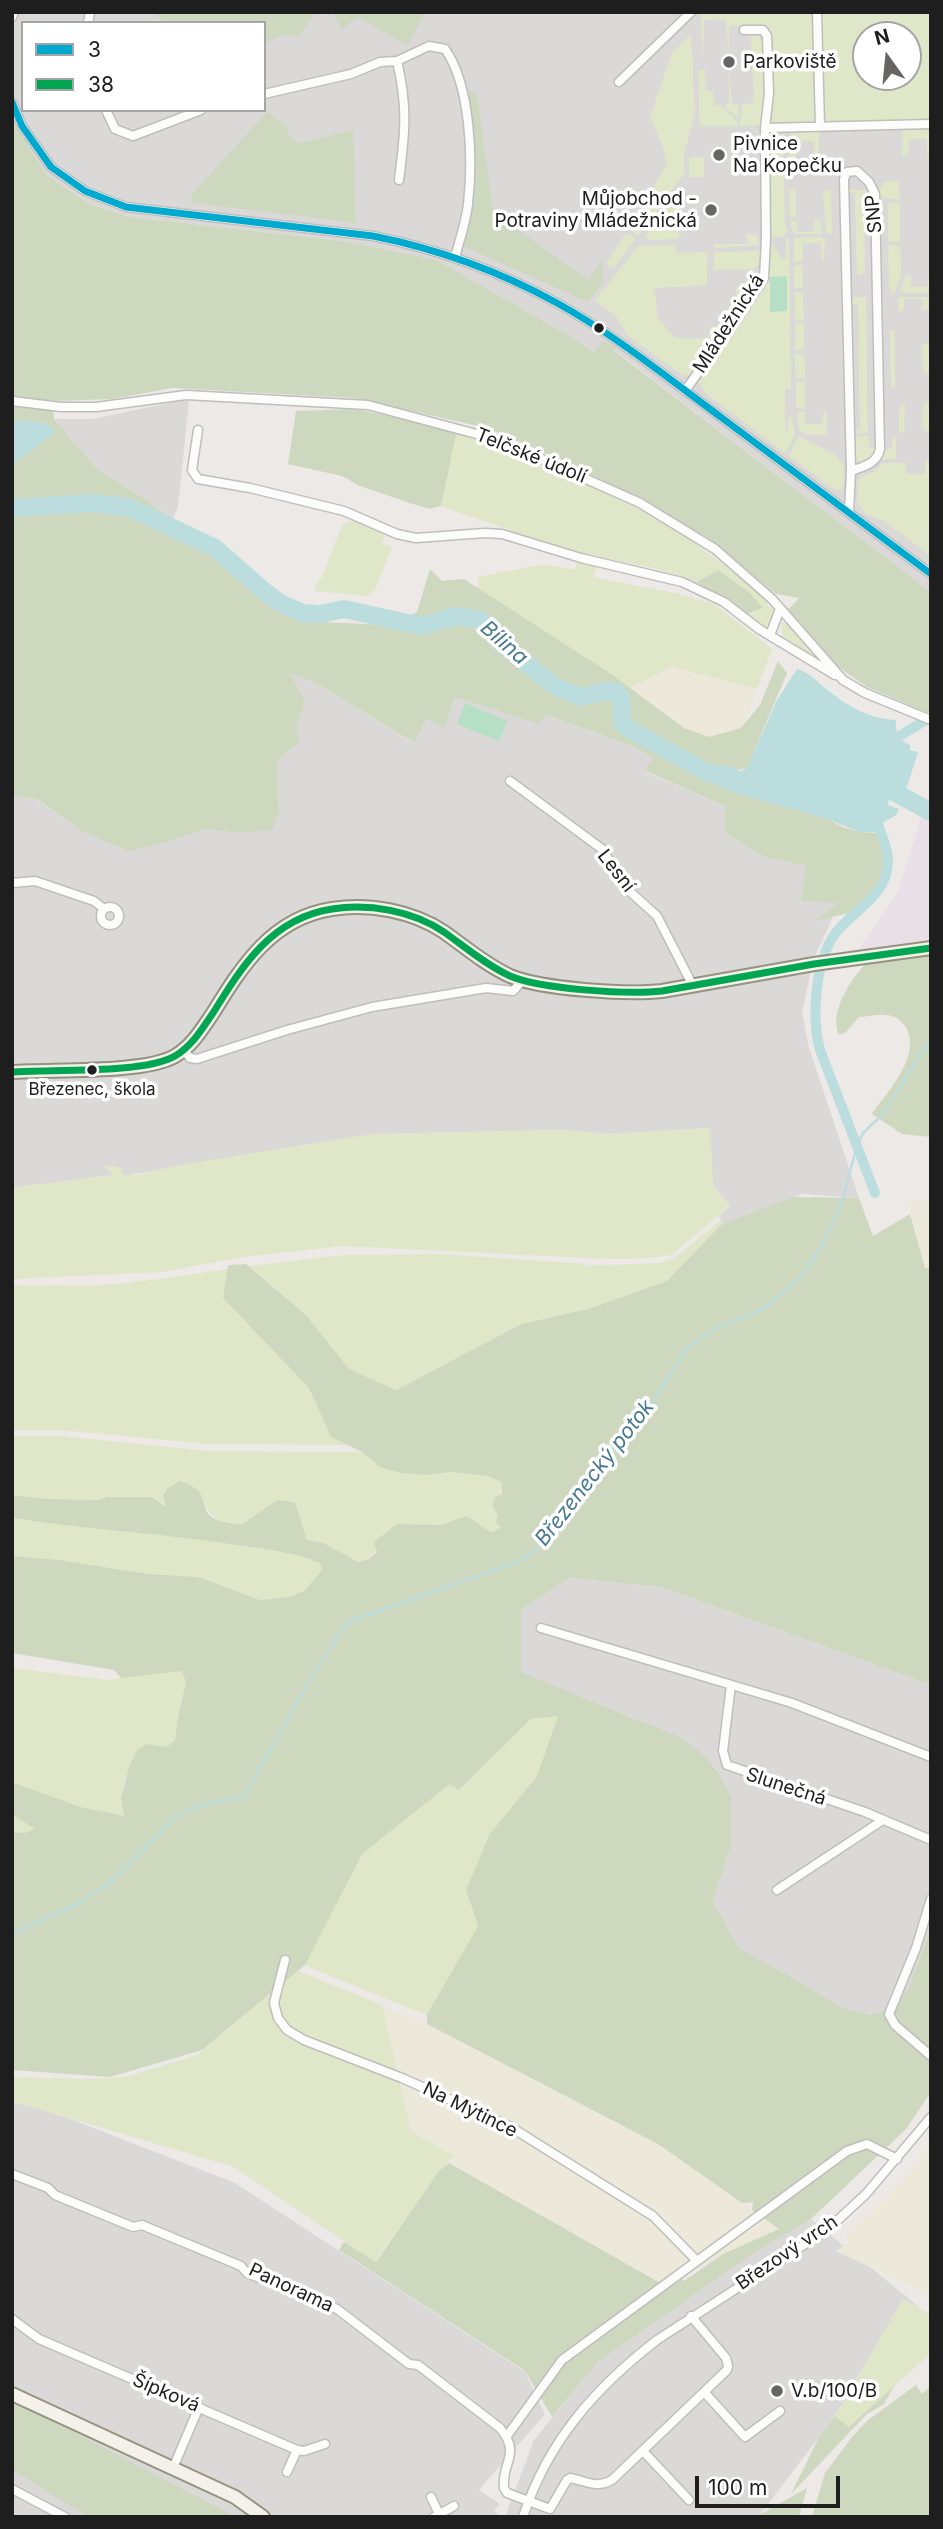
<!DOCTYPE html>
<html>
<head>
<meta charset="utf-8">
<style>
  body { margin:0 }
  #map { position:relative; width:943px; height:2529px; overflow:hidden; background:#ece9e7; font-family:Inter,sans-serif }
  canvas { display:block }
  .frame { position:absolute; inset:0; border:14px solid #1e1e1e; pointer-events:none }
  .legend { position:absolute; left:21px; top:21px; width:245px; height:91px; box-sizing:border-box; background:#fff; border:2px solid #a5a5a5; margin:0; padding:9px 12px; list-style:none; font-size:21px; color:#1e1e1e }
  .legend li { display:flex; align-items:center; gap:14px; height:35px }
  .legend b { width:35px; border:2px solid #a5a5a5 }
  .north { position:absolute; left:852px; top:21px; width:70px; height:70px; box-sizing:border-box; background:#fff; border:2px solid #a5a5a5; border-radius:50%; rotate:345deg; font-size:19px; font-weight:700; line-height:28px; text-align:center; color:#1e1e1e }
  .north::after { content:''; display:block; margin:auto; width:24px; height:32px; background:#666564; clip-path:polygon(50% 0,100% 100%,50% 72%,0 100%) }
  .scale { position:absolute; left:695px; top:2476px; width:145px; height:32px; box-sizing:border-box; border:4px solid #1e1e1e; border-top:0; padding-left:9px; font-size:21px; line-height:24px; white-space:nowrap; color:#1e1e1e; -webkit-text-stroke:5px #fff; paint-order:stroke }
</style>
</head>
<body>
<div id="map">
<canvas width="943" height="2529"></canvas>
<div class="frame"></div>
<ul class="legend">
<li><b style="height:9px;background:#00a9ce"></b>3</li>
<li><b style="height:9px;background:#00a651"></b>38</li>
</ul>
<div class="north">N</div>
<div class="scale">100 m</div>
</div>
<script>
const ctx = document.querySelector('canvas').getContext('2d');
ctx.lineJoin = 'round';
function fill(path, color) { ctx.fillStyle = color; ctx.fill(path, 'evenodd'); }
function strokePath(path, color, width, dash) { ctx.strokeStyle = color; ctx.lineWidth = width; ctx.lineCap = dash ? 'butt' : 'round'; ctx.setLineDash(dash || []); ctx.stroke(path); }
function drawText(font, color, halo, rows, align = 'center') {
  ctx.font = font + ' Inter,sans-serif'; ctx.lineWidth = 7; ctx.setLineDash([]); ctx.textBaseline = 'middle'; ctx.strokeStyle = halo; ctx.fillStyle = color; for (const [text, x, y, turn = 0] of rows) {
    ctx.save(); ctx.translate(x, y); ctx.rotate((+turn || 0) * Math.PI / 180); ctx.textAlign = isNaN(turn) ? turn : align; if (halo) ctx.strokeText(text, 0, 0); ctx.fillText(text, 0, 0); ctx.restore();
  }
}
const residential = new Path2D(`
  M12,12H931V592L623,357L614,351L595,353L580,342L437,260L350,242L131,217L89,204L47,175L12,121ZM23,23H264V110H23ZM866,35H908V77H866Z
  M178,401H189L178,507L172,521L150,502L97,469L54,419H92Z
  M289,672L316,683L413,743L426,717L445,728L455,697L538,723L545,715L635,747L653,758L645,772L725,806V833L765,857L807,866L853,901L835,913L814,958L802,1012L809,1048L859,1198L802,1194L722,1224L719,1216L730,1206L713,1185L709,1128L610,1134L563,1130L374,1134L129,1175H122L105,1166L113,1175L12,1188V796L38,800L81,831L171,841L206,829L238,833L279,811L277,761L299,743L297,726L305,701Z
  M568,1578L661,1587L931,1685V1928L908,1989L891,2009L871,2015L840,2007L804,1984L739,1948L713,1901L731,1846V1797L719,1772L705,1756L632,1717L521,1673V1610Z
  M12,2101L68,2118L235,2183L525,2372L545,2414L479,2490L500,2504L494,2511L501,2517H233L12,2400Z
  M811,2219L844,2246L837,2251L869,2266L920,2308L903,2300L835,2416L759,2516L505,2517L534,2440L598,2362L754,2253Z
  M12,2470L71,2504L89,2517H12Z`);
const industrial = new Path2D(`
  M922,815L931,818V942L865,953L859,949L898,892Z`);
const religious = new Path2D(`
  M725,19L728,59V26L744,25L745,36H751L754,104L732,105L730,69L728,68L729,105L714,106L706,92L703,20Z
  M831,190H839L840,276H833Z
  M855,192L857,274H849L848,193Z
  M864,198H871L873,294H866Z
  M880,205H888V242H881Z
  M880,245H888L889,286H881Z
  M688,285H707L708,339L674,338L658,318L654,287Z
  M866,297H873L876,432H868Z
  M882,297H889L890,327H882Z
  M850,304H858L860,431H853Z
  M834,306H841L844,427L837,428Z
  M890,330L891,388H884L882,331Z
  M891,391L892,425H884V392Z
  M879,522L931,561V570L877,530Z
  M931,1851V1861L913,1878L908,1872Z`);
const farmland = new Path2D(`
  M672,667L757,689L729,775L627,689Z
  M910,1200L931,1201V1269H925L909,1211L913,1209Z
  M382,2005L429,2026L658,2144L779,2229L723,2254L694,2270L669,2288L449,2163L453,2156L411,2131Z
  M931,2146V2301L913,2287L836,2251L850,2242L845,2235L876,2208L908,2175Z`);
const grass = new Path2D(`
  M700,12H785L814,15L815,120L811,123L770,124L774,89L770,28L763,25L729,26V59L725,19L704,20L703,60Z
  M820,12H931V119L927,121L829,123L823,120ZM866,35H908V77H866Z
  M691,34L695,113L684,153V174L638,236L629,229L667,164L663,147L650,117L672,53Z
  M744,34L757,35C772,47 762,105 761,125L740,126L742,104L754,103L751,36Z
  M729,68L732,104H739L738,118L723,105L729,104Z
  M698,70H705L706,91H713L714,105H720L738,122V126H700Z
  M903,127H924L930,130L931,155H927V139H909L908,155L902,157Z
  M794,130L819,131V156L814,157V141H796V159L789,158L788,138Z
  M775,131L782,135L783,140L785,223L788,231L782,237H771L769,132Z
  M689,157H704V177H689Z
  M898,181L900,200L880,197L879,189H882V182Z
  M796,189V217H790L789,190Z
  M831,190L832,234H826L823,191Z
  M848,190H869L871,198L864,199L865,274H857L855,193H848Z
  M680,194L678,233H682L677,239L648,240L645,236L676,195Z
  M890,202H900V241L888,242V205Z
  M815,219L820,220L822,234H794L789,221H797V232H813Z
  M626,233L636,239L613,268L608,267V260Z
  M747,233L758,236V245L714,248V244H747Z
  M822,237L825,243L824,260H822L821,243H803V261H794V238Z
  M786,239H789L791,389H785V415H781L785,417L787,433L788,432V417H792L795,434L786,454L704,392L699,382L724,343L729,342L766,287C765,273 771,257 771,242L782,259H786Z
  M676,245V253L708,252L707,285L654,288L658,318L675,338L708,339L710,327L717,326L720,329L719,336L691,376L682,375L627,335L616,316L595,301L638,246Z
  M888,245L900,246L901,276L894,294H891V287L889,286Z
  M762,251V260L754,269L714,270V252Z
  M794,265H803V288H794Z
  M929,274L931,293H900L905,276L911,275V287H927Z
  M736,288L745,290C747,299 738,314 729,317L726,309H737Z
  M794,292H803L804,320H795Z
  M866,297L868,432L853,435V431L860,430L858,304H850V298Z
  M898,297H930L929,309L922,310V299H904V310L898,312Z
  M804,322V350H795V323Z
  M890,330L895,331V387L891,388Z
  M923,344L929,345V374H924L921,347Z
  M795,354H804L805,378H796Z
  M796,381H805V409L796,408Z
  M924,402L930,403V431H924L922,417Z
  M900,404H905L904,433L899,431Z
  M824,410L827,411L826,435H806L799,430L797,412H805L806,424H822Z
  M457,430L527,455L646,513L689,539L769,600L767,607L776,608L766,627L745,614L762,608L750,593L718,570L697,582L657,569L560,548L441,506Z
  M798,436L834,454L844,465L843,491L833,489L789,456Z
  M860,436H869V447L876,448L874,455L864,462L857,461L854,456L853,438Z
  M892,436L896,437V459L882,460L885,449L892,448Z
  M925,460L931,462V556L884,521L866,514L857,502L858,482L861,477L873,472L884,463H906V474H925Z
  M354,520L386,533L382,544L392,547L375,590L367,596L314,591L319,578H322L342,525Z
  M580,559L598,563L593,577L679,594L714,604L772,649L757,689L672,667L627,689L478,612V577L544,564L574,570Z
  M781,622L789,625L823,663L783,637Z
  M710,1128L713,1185L730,1206L671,1255L641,1259H608L343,1246L242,1257L163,1272L12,1279V1188L113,1175L104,1165L122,1168V1175H139L179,1165L374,1134L563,1130L610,1134Z
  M721,1220L722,1224L667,1281L588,1309L520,1324L396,1390L349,1369L305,1314L249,1266L345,1255L438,1254L588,1264L580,1266L661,1263L673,1259Z
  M228,1269L223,1298L309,1388L331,1436L347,1445L209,1444L61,1430H12V1285L95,1286L160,1279Z
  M12,1436H61L209,1451L362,1452L380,1467L429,1475L451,1472L487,1476L501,1482L498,1515L502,1527L493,1532C481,1529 477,1520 466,1516L440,1525L397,1524C385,1540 378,1556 358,1562L325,1543L307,1540L295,1502L277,1500L241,1525C218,1519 210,1522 203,1497L168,1510L134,1497H107L98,1500L48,1499L12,1495Z
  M12,1518C87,1530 162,1533 236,1545C265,1549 293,1552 320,1563L322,1571L304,1591L289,1597L260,1600L199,1577L148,1574L60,1560L12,1556Z
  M12,1668L108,1680L182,1670L186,1682L177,1722L175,1740L167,1747L147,1744C126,1770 119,1783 125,1816L25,1833L12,1832Z
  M559,1715L537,1776L489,1835L466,1890L478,1926L428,2016L304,1965L362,1854L450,1784L460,1790L531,1719Z
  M298,1971L382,2005L411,2131L453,2156L439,2172L378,2257L376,2263L234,2167L12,2101V2077L87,2079L126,2077L197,2055Z
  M903,2299L931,2315V2353L849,2427L835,2416Z`);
const forest = new Path2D(`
  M155,12H315L299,36L282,35L264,44V23H163Z
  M333,12H425L408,45L357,17L341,30Z
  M465,90L477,93L493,212L588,280L602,260L603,283L588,302L463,246L475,185Z
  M267,112L286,126L291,139L302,143L353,130L356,223L193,203L192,194Z
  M12,121L47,175L89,204L131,217L350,242L437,260L580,342L594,353L603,341L615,346L614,351L931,592V712H926L867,687L837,666L788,610L799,598L776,594L707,537L570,464L487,428L354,398L172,388L113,399L53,401L54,419L97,469L150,502L283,613L319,622L390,625L417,612L430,569L442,581L464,579L611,674L684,728L709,737L741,728L760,705L778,661L787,673L747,768L732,771L843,827L859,832L878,833L884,848L886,864L875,892L858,911L815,921L839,903L801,901L806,866L765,857L725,833V806L645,771L653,758L635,747L546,715L539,724L455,697L445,728L426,718L414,743L316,683L290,673L305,701L297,726L299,743L277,761L279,811L272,830L238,833L206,829L171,841L129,851L81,831L39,800L12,796V465L52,435L54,431L45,423L12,420Z
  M355,409L457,430L441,506L430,509L413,504L360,486L342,476L288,464L296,411Z
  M718,570L750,593L763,608L745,614L697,582Z
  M931,952V1137L902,1134L872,1114C888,1091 923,1055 905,1026C901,1020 894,1015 886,1015C878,1014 868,1017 859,1017L846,1032L839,1035C828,1012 853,976 869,960Z
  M793,1197L859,1198L873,1236L910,1214L925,1268L931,1269V1685L661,1587L569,1578L521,1610V1672L682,1738L705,1756L719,1773L731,1797V1846L713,1901L739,1948L804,1984L840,2007L871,2015L890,2009L908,1989L931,1928V2092L906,2129L811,2219L754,2253L598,2362L552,2417L525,2371L339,2250L344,2242L376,2262L439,2171L449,2163L669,2288L682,2279L684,2281L723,2254L779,2229L752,2210L753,2202L742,2203L658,2144L427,2024V2015L478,1926L466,1890L489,1835L537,1776L558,1716L531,1719L459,1790L450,1784L362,1854L305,1965L202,2050L110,2077L12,2070V1832L25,1833L35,1829L12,1814V1782L80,1807L124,1816L121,1798L129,1767L138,1749L147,1744L167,1747L175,1740L177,1722L186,1682L182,1671L121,1678L114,1670L12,1653V1556L60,1560L148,1574L199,1577L260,1600L289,1597L304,1591L322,1570L320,1563C293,1552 265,1549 236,1545C162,1533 87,1530 12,1518V1495L48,1499L98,1500L107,1497H152L167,1508L163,1496L168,1488L180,1481C214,1492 197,1508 213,1518C220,1522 233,1523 241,1525L277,1500L295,1502L307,1540L324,1543L358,1562L369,1559L377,1552L374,1542L397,1524L440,1525L466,1516C477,1520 481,1529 493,1532L501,1527L496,1523L498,1515L492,1505L495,1498L502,1493L501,1482L487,1476L451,1472L429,1475L401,1473L380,1467L362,1452L331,1437L309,1388L223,1298L228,1265L246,1264L305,1314L349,1369L396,1390L521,1324L588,1309L667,1281L722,1224Z
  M916,2385L922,2394L931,2386V2517H812L825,2473L852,2437L867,2421Z
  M894,2386L884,2404L867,2414L791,2494L819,2437L835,2416L849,2427Z
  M12,2400L221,2509L233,2517H89L12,2470Z
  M807,2488L799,2517H756Z`);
const pitch = new Path2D(`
  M787,276V311L770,312V277Z
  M465,703L507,721L499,741L457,724Z`);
const water = new Path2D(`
  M12,420C26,421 46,419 54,431L52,435L12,465Z
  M797,669C811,673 818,683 829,691C849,707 870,719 896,720C895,732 898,740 910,745V750L918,752L906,790L876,777L871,783L902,802L889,799L888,805L899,809L896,815L884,822L881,832H859L830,820L729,791L708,780V773L713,766H722L739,772L747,768L777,700Z`);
const stream = new Path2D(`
  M12,1934L81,1902L116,1878L173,1819L198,1806L244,1796L317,1668L348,1622L525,1559L544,1540L572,1495L643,1417L687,1348L715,1329L767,1307L802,1275L825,1242L842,1201L857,1146L863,1133L881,1116L931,1038`);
const canal = new Path2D(`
  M892,746L898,737L931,717
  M875,1193L820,1050C811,1017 815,957 838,930C857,908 887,895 888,862C889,848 880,834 877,820`);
const river = new Path2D(`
  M12,508L92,503L128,507L215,548L264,591L280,603L303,613L321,614L344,609L421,626L457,616L481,620L504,646L556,687L581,697L608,691L617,692L621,698L622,722L627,728L708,773L732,776
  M851,779L868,778L931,812`);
const street = new Path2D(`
  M817,12L820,126
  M12,17L14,12
  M88,23L90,12
  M397,61C408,107 405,133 399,180
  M619,82L691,12
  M264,94L351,74L380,62L397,61L429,46L445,49C471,86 473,160 468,204C466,222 460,239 455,257
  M12,102L22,126L51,167L85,191L126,207L373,236C438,249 499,271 557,303C615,335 669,379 722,418C792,470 862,522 931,574
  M106,110L115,129L133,136L201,110
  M765,128L931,124
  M685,391L764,278L766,239L765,128L769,93L767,36L763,30H744
  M12,401L61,407H96L186,395L368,405L499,440L640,503L715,549L772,599L843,680L865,693L931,720
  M198,430L192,470L198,479L250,488L344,511L397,534L416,538L485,533L502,534L581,558L682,582L724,602L759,629L835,675
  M849,512L851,471L844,179L847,172L857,171L869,182L875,194L880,449C877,464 864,466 851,471
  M770,635L780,609
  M510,781L602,849L627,889L657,916L693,986
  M12,883L35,881L94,901L104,909
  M101 916a9 9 0 1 1 18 0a9 9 0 1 1-18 0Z
  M184,1050L190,1058L197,1059L287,1030L372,1007L486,988L513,991L523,980
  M541,1628L792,1703L931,1757
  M731,1685L723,1751L727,1765L865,1812L931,1840
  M777,1890L883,1820
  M931,1899L916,1948L889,2014L895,2025L931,2056
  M285,1960L274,2003L278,2018L287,2030L304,2040L402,2078L509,2126L653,2216L697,2261
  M12,2174L48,2188L55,2195L133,2227L142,2225L241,2266L247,2273L337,2309L409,2364L418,2365L500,2428C522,2455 501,2462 504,2488L507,2493L550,2509L567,2480L570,2478C586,2481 596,2489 612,2480L727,2370L728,2366L726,2358L691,2316
  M12,2319L39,2339L297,2450L304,2451L325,2444
  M705,2393L745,2437L780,2411
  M507,2436L562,2360L847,2151L867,2144L897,2159
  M643,2451L689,2500
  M173,2468L199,2407
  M287,2472L297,2450
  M12,2489L65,2517
  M431,2497L439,2514
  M434,2517L454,2506
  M523,2517C548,2441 595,2388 657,2340L827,2230L866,2194L931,2117`);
const secondary = new Path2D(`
  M12,1072C52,1069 144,1074 175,1056C192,1046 202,1029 213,1013C242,966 272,918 332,909C369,903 413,911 444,932C465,947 486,965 510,976C541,989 627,995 662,991L814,964L931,948
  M12,2394L235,2497L263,2517`);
const bus1 = new Path2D(`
  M12,102L22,126L51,167L85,191L126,207L373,236C438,249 499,271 557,303C615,335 669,379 722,418C792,470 862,522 931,574`);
const bus2 = new Path2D(`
  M12,1072C52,1069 144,1074 175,1056C192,1046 202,1029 213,1013C242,966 272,918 332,909C369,903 413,911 444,932C465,947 486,965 510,976C541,989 627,995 662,991L814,964L931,948`);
const markers = [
  [729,62,7,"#666564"],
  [719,155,7,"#666564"],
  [711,210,7,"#666564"],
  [599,328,6,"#1e1e1e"],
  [92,1070,6,"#1e1e1e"],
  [777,2391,7,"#666564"]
];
const busNames = [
  ["Březenec, škola",92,1090]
];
const poiNames = [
  ["Parkoviště",743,62],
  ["Pivnice",733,144],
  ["Na Kopečku",733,166],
  ["Můjobchod -",697,199,"right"],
  ["Potraviny Mládežnická",697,221,"right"],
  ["V.b/100/B",791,2391]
];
const streetNames = [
  ["SNP",874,214,-95],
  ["Mládežnická",729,324,-57],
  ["Telčské údolí",531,456,22],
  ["Lesní",616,871,52],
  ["Slunečná",786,1787,18],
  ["Na Mýtince",470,2110,26],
  ["Březový vrch",787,2253,-34],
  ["Panorama",291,2288,25],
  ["Šípková",166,2393,23]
];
const waterNames = [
  ["Bílina",504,643,41],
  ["Březenecký potok",595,1473,-52]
];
fill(residential, '#dbd9d8');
fill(industrial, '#e9dfe7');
fill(religious, '#dad9d8');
fill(farmland, '#ece9db');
fill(grass, '#dfe7c8');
fill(forest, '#cdd8be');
fill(pitch, '#b5e0c5');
fill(water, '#bcdddd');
strokePath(stream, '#bcdddd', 2.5);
strokePath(canal, '#bcdddd', 10);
strokePath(river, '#bcdddd', 18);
strokePath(street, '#bfbebd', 11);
strokePath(secondary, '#959280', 16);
strokePath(street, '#fcfcfb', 8);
strokePath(secondary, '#f3f1ea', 12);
strokePath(bus1, '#00a9ce', 7);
strokePath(bus2, '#00a651', 7);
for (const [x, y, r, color] of markers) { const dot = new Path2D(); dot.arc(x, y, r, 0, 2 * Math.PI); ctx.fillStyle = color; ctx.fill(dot); strokePath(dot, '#fff', 2.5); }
drawText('17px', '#1e1e1e', '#fff', busNames);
drawText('19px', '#1e1e1e', '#fff', poiNames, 'left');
drawText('19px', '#1e1e1e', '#fff', streetNames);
drawText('italic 21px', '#477a90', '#fff', waterNames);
</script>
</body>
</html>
